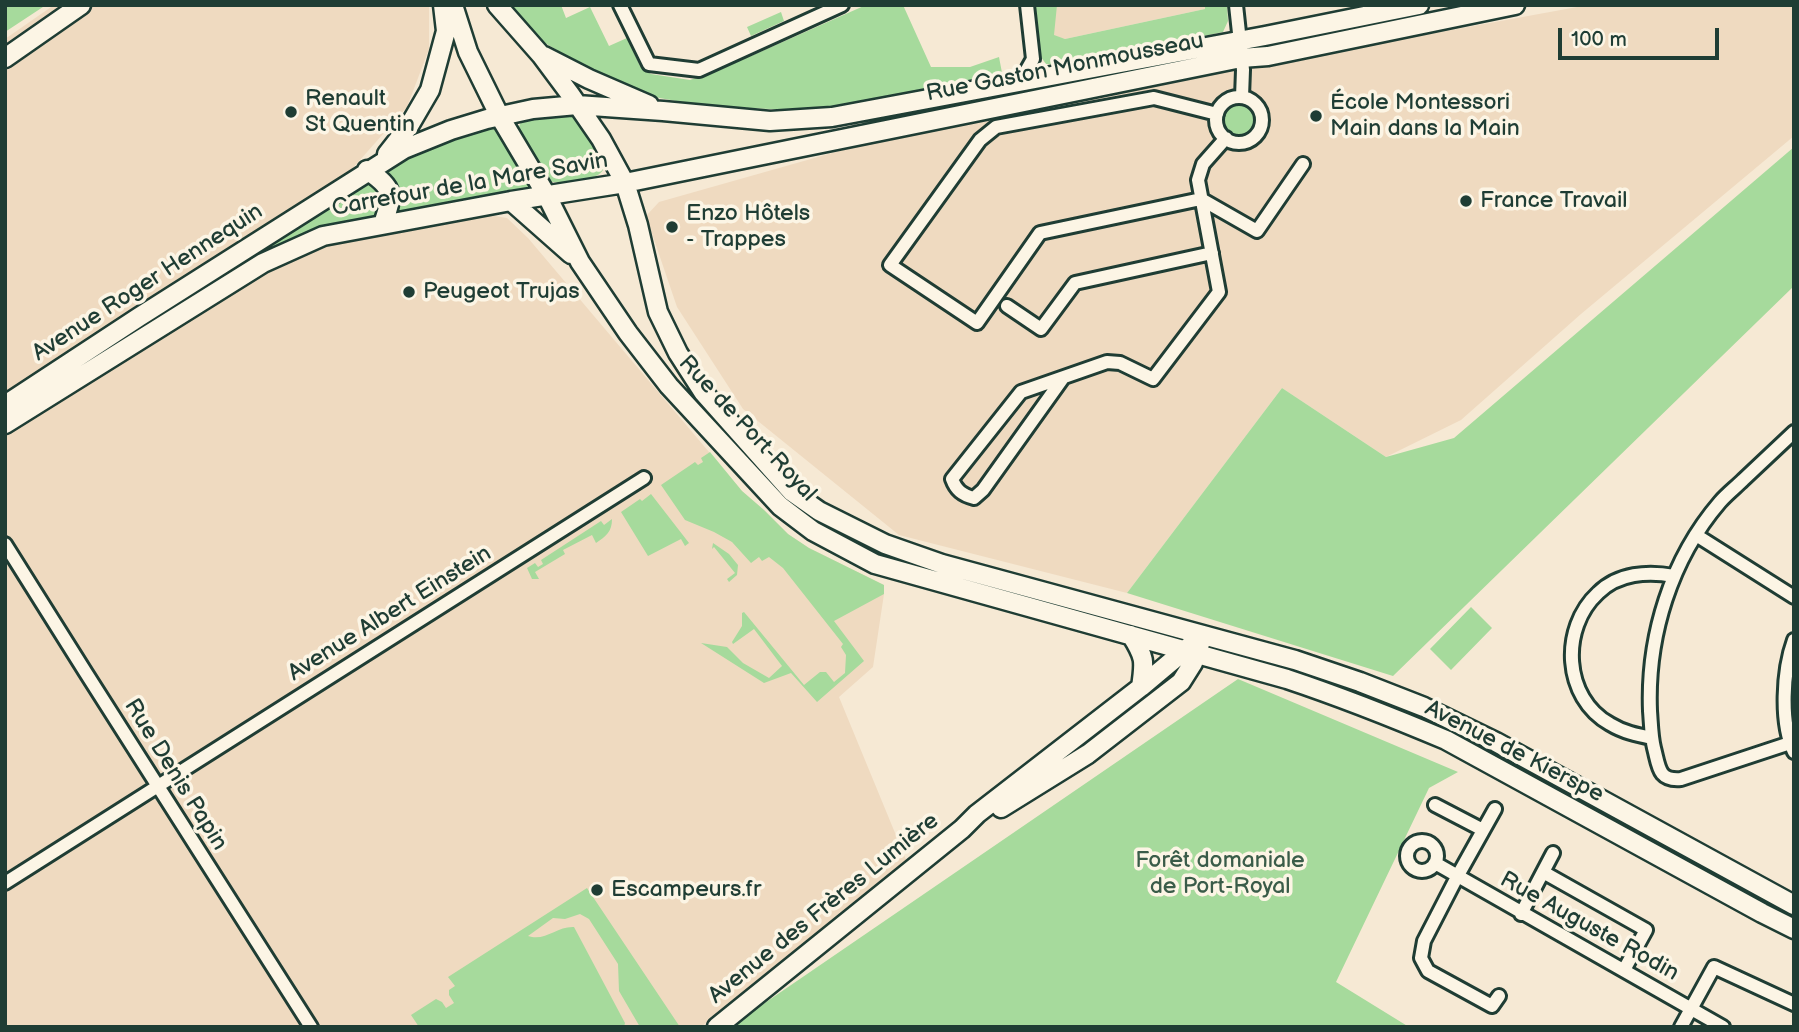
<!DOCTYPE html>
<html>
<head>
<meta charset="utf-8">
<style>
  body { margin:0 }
  #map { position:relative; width:1799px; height:1032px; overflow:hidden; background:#f6e9d4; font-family:"Balsamiq Sans",sans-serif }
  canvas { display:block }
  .frame { position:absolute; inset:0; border:7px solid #1f3d34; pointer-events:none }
  .scale { position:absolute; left:1558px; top:28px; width:161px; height:32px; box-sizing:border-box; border:4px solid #1f3d34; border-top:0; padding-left:9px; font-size:21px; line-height:24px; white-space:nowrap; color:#1f3d34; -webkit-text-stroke:5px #fcf5e5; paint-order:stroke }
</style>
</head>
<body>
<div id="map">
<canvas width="1799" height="1032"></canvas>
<div class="frame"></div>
<div class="scale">100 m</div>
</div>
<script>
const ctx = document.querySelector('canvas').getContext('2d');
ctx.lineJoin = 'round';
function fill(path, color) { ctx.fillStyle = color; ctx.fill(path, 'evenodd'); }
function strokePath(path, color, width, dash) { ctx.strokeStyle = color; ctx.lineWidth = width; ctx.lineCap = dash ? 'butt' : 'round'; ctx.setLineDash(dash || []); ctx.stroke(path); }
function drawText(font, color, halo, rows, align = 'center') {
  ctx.font = font + ' "Balsamiq Sans",sans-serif'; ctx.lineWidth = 7; ctx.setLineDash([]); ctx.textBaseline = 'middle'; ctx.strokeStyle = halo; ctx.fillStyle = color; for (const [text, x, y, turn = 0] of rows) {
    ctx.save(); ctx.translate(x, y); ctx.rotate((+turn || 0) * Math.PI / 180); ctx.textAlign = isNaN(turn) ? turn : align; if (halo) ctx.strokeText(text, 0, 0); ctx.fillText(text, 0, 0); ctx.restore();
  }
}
const built = new Path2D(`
  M54,5H429V49L407,107L352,169L374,231L482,214L507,218L528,238L742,491L764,510L788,534L809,548L884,585V594L873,667L839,697L907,862L701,1027H5V39Z
  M1049,5H1205V9L1065,39L1053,36Z
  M1588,5H1794V136L1581,314L1461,420L1386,457L1282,388L1127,593L899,535L743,409L677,307L646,216L659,202L892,136L1228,71Z`);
const green = new Path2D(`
  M5,5H46L5,32Z
  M506,5H561L566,18L590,7L609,46L627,38L640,66L651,74L690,80L730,65V59L751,56L866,5H903L931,67H970L999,57L1003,78L814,111L704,106L654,97L585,67L545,43Z
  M1033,5H1057L1054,35L1065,39L1205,9V5H1227L1228,21L1223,32L1064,65L1046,64L1038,53Z
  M781,12L784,21L751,36L747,27Z
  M1221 120a18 18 0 1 1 36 0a18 18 0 1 1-36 0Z
  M573,113L582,120L604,160V168C602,172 600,174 596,176C588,181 556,186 548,180C539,174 517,138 519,127C520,123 522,121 525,118Z
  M497,122L533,188L395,213L378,171L422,148Z
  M1794,147V286L1393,676L1127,593L1282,388L1386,457L1454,438Z
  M362,180L371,181L379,185L384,210L375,215L316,233L5,419V407Z
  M710,452L742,491L764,510L788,534L809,548L884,585V594L834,621L864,661L817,702L791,673L764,683L701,643L727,647L743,663L769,678L782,666L754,629L733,644L732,642L742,626V613L744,612L804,685L820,672H826L834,682L845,673L846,655L841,647L843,644L783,568L769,557L762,561L759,557L751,563L732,542L714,532L685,520L661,485L695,462L698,465L703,462L701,458Z
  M651,494L689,543L685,546L681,539L648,556L621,512L640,499L642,501Z
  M612,519C612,532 606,536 596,543L592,535L563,550L565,554L535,572L539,579H532L527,568L535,563L538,567L543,564L541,560L601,521L604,525Z
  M713,543L729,554L738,565L737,575L729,582L727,579L735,573L714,547L712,549Z
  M1471,607L1492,628L1451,670L1430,649Z
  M1238,679L1458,772L1429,788L1336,982L1409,1027H734L756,1009Z
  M587,888L680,1027H640L619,991L618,964L589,919L580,914L565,919L553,918L528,936C545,942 557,926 574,927L625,1023L624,1027H419L411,1015L436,999L442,1002L446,1008L454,1003L449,995V990L455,986L448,977Z`);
const street = new Path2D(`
  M620,5L649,64L699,70L842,5
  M1236,5L1243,70L1242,97
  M1020,82L1033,59L1027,5
  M1216 120a23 23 0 1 1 46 0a23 23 0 1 1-46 0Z
  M1217,114L1154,98L996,127L980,140L890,265L977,323L1040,233L1201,199L1257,231L1303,164
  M1007,306L1041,329L1075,283L1212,253
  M1063,378L983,490L974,498C962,495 956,490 952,479L1021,392L1107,362L1120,363L1153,379L1219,292L1198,180L1203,164L1226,138
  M1696,535L1794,597
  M5,544L86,673L311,1027
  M1794,640C1783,670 1780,723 1794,752
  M1652,738C1637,735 1623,732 1610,724C1563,698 1560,628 1598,593C1618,573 1648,571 1674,576
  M1790,743L1681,779C1658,781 1659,767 1654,748C1651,736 1651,723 1650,711C1647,636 1671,559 1720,502C1727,494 1736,487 1743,480C1760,464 1777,448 1794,432
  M1435,805L1483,830
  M1495,809L1457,877L1424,941L1421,958L1428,971L1492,1006L1499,996
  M1407 856a15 15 0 1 1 30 0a15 15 0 1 1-30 0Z
  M1435,863L1723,1027
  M1543,872L1553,853
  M5,883L644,478
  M1521,914L1543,872L1646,930L1624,970
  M1681,1027L1714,967L1794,1004`);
const secondary = new Path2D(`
  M453,5L468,52L500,117L547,196L580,262L628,333L669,386L780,506L813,531L875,564L1287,679C1341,697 1394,718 1446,740L1762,913L1794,929
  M497,5L541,55L570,94L601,139L625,183L638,225L658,312L678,353L703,392L792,492L819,511L885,544L942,564L1295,660L1360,682L1424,707L1496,742L1794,905
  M544,56L589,79L649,105
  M5,58L81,5
  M387,154L409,126L430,90L446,31L443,5
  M367,170C395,189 393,194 383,224
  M511,201L571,254
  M5,405L139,317L404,149L451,130L487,119L533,109L577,105L663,111L770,121L832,117L1265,36L1419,5
  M5,424L263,263L323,236L511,201L625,183L1241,58L1268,56L1515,5
  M1131,635C1145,657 1145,661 1141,687
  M1001,808L1088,754L1181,682L1193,663L1200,644
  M717,1027L962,829L977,814L1141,687L1191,645`);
const markers = [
  [291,112,7,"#1f3d34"],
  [1316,116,7,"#1f3d34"],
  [1466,201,7,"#1f3d34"],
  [672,227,7,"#1f3d34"],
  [409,292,7,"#1f3d34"],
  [597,890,7,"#1f3d34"]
];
const streetNames = [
  ["Rue Gaston Monmousseau",1065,68,-11],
  ["Carrefour de la Mare Savin",470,185,-10],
  ["Avenue Roger Hennequin",148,283,-33],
  ["Rue de Port-Royal",747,429,47],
  ["Avenue Albert Einstein",390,614,-32],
  ["Avenue de Kierspe",1514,752,27],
  ["Rue Denis Papin",175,775,58],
  ["Avenue des Frères Lumière",824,909,-39],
  ["Rue Auguste Rodin",1589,927,29]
];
const poiNames = [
  ["Renault",305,99],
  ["St Quentin",305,125],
  ["École Montessori",1330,103],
  ["Main dans la Main",1330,129],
  ["France Travail",1480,201],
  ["Enzo Hôtels",686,214],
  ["- Trappes",686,240],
  ["Peugeot Trujas",423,292],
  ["Escampeurs.fr",611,890]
];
const parkNames = [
  ["Forêt domaniale",1220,861],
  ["de Port-Royal",1220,887]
];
fill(built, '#efdac0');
fill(green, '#a6da9c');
strokePath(street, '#1f3d34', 18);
strokePath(secondary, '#1f3d34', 23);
strokePath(street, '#fcf5e5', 12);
strokePath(secondary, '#fcf5e5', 18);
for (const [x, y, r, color] of markers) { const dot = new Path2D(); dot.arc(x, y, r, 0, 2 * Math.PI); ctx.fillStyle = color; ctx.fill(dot); strokePath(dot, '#fcf5e5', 2.5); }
drawText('23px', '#1f3d34', '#fcf5e5', streetNames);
drawText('23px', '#1f3d34', '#fcf5e5', poiNames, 'left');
drawText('23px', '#3a5c49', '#fcf5e5', parkNames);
</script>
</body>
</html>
